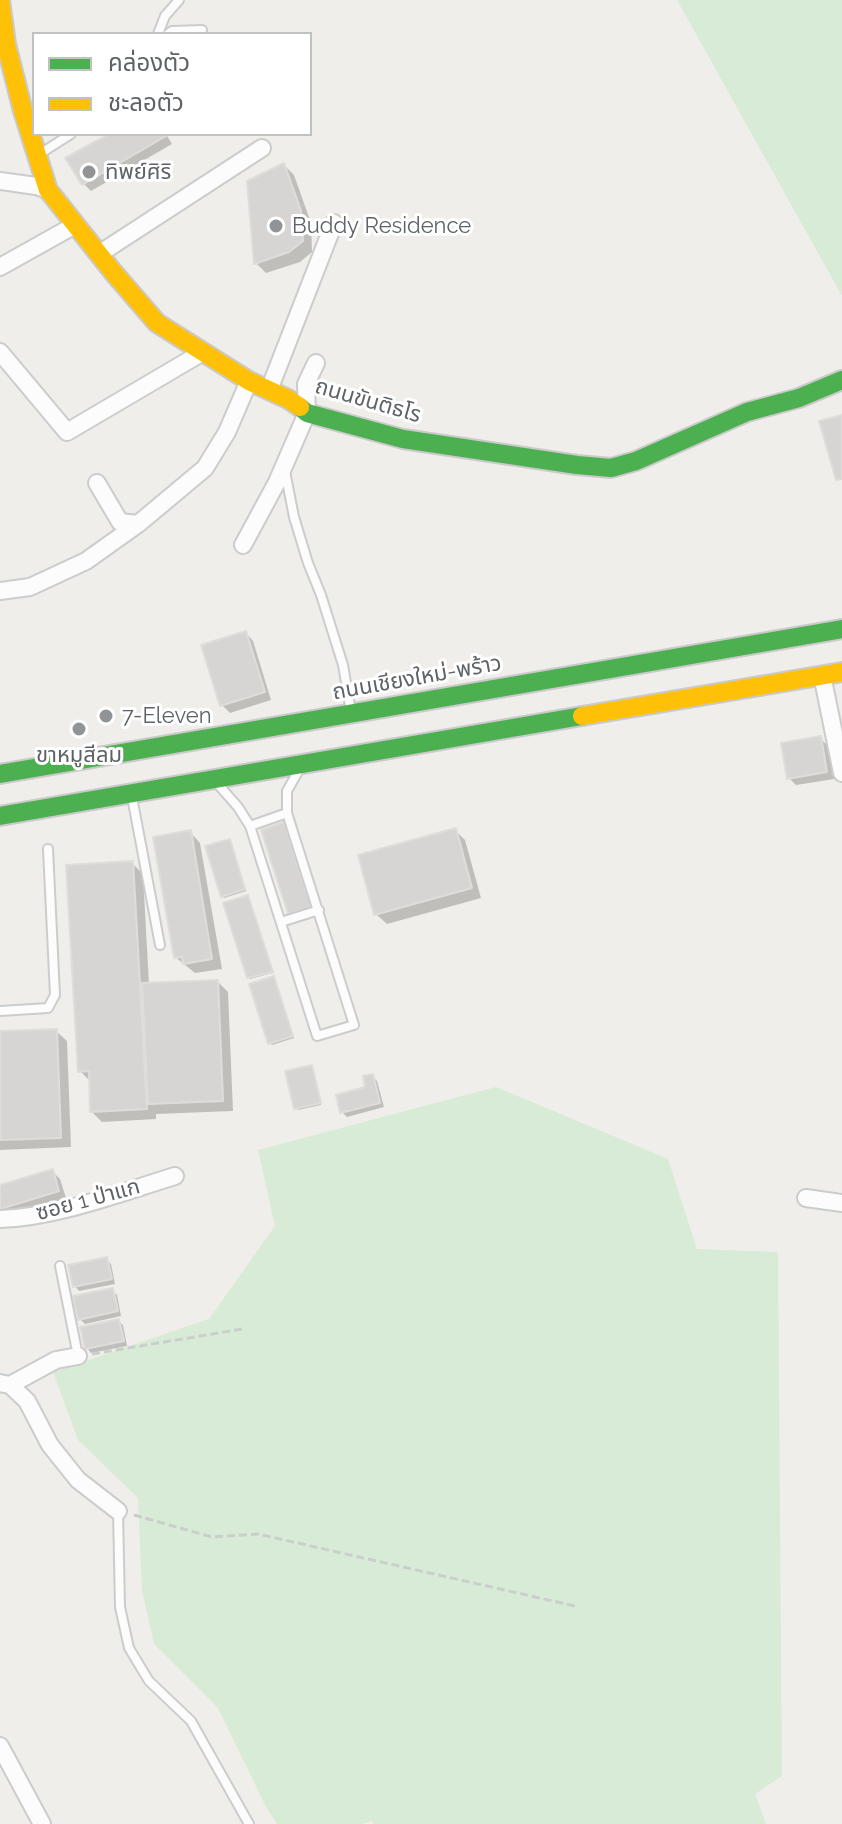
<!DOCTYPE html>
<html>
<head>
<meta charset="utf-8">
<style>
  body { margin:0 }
  #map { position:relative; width:842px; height:1824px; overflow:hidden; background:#efeeea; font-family:Raleway,"Noto Sans Thai",sans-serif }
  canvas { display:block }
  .legend { position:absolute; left:32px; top:32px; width:280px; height:104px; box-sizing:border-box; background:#fff; border:2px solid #bfc1c3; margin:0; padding:10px 14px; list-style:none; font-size:24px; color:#5f6368 }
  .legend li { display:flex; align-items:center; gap:16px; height:40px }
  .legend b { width:40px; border:2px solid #bfc1c3 }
</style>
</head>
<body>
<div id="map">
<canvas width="842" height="1824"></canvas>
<ul class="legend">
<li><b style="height:10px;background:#4caf50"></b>คล่องตัว</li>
<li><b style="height:10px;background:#ffc107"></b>ชะลอตัว</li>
</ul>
</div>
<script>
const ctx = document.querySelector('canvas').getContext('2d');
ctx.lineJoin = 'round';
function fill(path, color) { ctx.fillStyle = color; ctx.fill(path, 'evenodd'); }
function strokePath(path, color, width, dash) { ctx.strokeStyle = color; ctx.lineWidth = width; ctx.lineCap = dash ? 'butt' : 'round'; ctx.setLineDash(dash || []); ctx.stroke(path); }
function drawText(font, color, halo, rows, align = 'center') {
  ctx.font = font + ' Raleway,"Noto Sans Thai",sans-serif'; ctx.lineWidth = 6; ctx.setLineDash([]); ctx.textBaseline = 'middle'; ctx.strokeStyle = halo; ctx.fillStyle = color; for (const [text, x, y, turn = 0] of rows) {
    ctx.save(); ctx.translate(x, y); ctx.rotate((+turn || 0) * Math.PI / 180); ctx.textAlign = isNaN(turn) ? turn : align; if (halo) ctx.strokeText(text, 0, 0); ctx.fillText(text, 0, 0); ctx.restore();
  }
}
const green = new Path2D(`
  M677,0H842V296Z
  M496,1087L668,1159L697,1249L778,1252L782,1776L755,1794L766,1824H373L372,1821L362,1824H277L265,1805L218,1708L154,1644L142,1590L138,1498L78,1440L53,1372L209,1319L275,1226L258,1150Z`);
const shadow = new Path2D(`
  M113,134H166L172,144L91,191L84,184Z
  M284,165L294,175L311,223L312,252L300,262L266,273L256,263Z
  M246,633L253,641L271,700L230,713L222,705Z
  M821,739L828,746L834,779L796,785L789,778Z
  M455,830L465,840L481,898L387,924L376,914Z
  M190,832L200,843L222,969L195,973L175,957Z
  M229,841L246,891L224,898L223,896Z
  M132,863L143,874L149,985L218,982L228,992L233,1111L156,1114V1119L102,1122L92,1112L91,1082L80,1071Z
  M249,899L273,973L250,979L248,977Z
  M275,980L294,1038L272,1045L270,1043Z
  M56,1031L67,1041L71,1147L0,1150V1033Z
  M311,1067L321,1105L298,1110L296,1108Z
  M372,1076L377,1081L384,1107L347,1117L342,1112L368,1089Z
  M52,1171L60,1179L66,1198L7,1217L0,1209V1187Z
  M106,1259L111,1264L115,1284L79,1291L75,1286Z
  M112,1290L117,1295L121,1316L85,1324L80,1319Z
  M118,1321L123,1325L127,1346L91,1353L87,1348Z`);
const building = new Path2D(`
  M109,134H165L166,136L82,185L65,158Z
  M284,163L301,211L303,241L289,252L254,264L247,181Z
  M842,415V479L836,480L819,421Z
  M246,631L265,692L220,706L201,645Z
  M821,736L827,772L787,779L781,743Z
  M284,822L311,907L288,914L261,830Z
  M456,828L472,888L374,915L358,855Z
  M191,830L212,959L183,964L182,957L174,958L153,837Z
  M230,839L245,889L221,897L205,846Z
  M133,861L147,1109L90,1112L89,1071L78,1072L66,865Z
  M248,895L273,972L247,978L223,903Z
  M274,976L293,1036L268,1044L249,984Z
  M218,980L223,1101L148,1104L142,983Z
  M57,1029L61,1138L0,1140V1031Z
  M312,1065L321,1103L294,1109L285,1071Z
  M373,1074L380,1103L340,1113L336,1095L365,1087L363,1076Z
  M53,1169L59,1191L0,1209V1185Z
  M107,1257L112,1279L73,1287L68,1265Z
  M113,1288L118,1311L78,1320L73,1296Z
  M119,1319L124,1341L85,1349L80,1327Z`);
const path = new Path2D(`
  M92,1354L242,1329
  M134,1515L212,1537L258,1534L575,1606`);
const lane = new Path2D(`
  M158,34L165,16L179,0
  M168,34L172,31L202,30
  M38,155L71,134
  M285,471L294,517L308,563L321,595L343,665L351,712
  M216,782L238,807L250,826L317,1036L354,1025L287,813V791L299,770
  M132,797L160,945
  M250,826L287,813
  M281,922L319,910
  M0,1011L48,1008L55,995L48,849
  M60,1266L78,1356
  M118,1511L120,1607L129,1648L149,1681L191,1721L249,1824`);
const street = new Path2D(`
  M0,181L36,186L48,190
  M99,254L262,148
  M0,267L75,225
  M0,352L67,432L203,352
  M269,390L334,223
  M97,483L120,522L138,524L205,468L227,432L249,381
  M243,545L277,482L307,413L306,384L316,363
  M0,591L30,587L86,561L138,524
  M822,675L842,773
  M806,1198L842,1203
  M0,1219C57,1217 120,1193 175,1176
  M0,1383L10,1385L27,1401L50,1445L78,1480L118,1511
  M10,1385L56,1360L78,1356
  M0,1746L42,1824`);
const fast = new Path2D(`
  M300,407L307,413L403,439L577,465L611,468L636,461L747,412L799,398L842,380
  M0,774L842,629
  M0,816L582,716`);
const slow = new Path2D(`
  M0,0L6,44L23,111L48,190L113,272L157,323L249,381L288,399L300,407
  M582,716L842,672`);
const markers = [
  [89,172,8,"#919496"],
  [276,226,8,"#919496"],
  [106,716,8,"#919496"],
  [79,729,8,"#919496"]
];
const poiNames = [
  ["ทิพย์ศิริ",105,172],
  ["Buddy Residence",292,226],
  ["7-Eleven",122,716],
  ["ขาหมูสีลม",79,755,"center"]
];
const streetNames = [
  ["ถนนขันติธโร",368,401,16],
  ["ถนนเชียงใหม่-พร้าว",417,678,-10],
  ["ซอย 1 ป่าแก",88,1200,-15]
];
fill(green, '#d8ebd6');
fill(shadow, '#0003');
fill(building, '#d6d5d3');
strokePath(building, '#deddd9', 2);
strokePath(lane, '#cbcccc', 12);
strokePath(street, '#cbcccc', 20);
strokePath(fast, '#cacacb', 22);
strokePath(slow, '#cacacb', 22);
strokePath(path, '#cacfcc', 3, [8, 4]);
strokePath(lane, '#fdfcfc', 8);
strokePath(street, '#fdfcfc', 16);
strokePath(fast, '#4caf50', 18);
strokePath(slow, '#ffc107', 18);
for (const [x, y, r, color] of markers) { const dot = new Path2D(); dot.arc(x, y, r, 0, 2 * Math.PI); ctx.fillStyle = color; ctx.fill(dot); strokePath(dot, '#fff', 3); }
drawText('22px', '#5f6368', '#fff', poiNames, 'left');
drawText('22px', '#5f6368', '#fff', streetNames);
</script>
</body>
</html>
